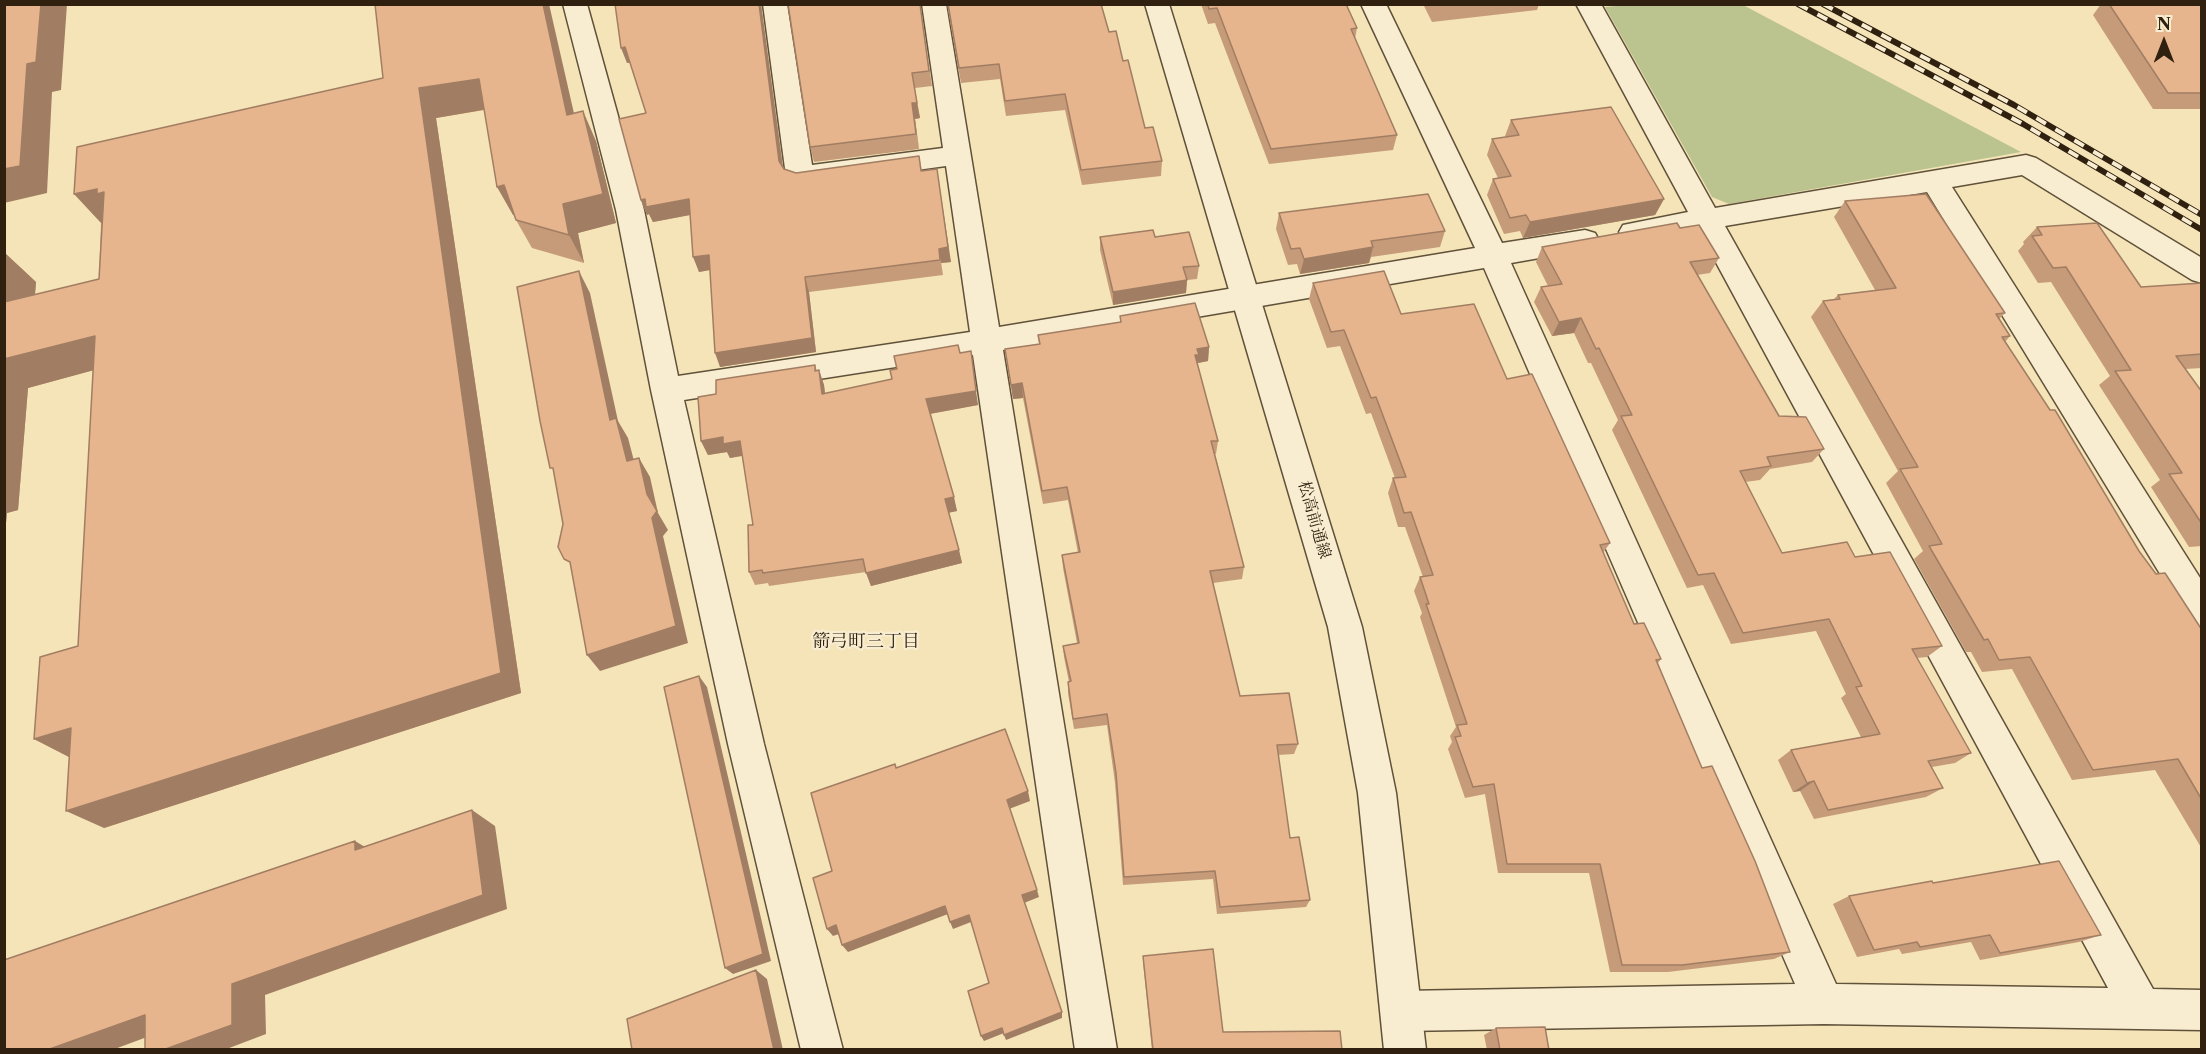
<!DOCTYPE html>
<html>
<head>
<meta charset="utf-8">
<style>
  body { margin:0 }
  #map { position:relative; width:2206px; height:1054px; overflow:hidden; background:#f5e4b7; font-family:"Libre Caslon Text",serif }
  canvas { display:block }
  .frame { position:absolute; inset:0; border:6px solid #2f2010; pointer-events:none }
  .north { position:absolute; left:2134px; top:12px; width:60px; height:60px; -webkit-text-stroke:4px #f8edd0; paint-order:stroke; rotate:0deg; font-size:16px; font-weight:700; line-height:24px; text-align:center; color:#2f2010 }
  .north::after { content:''; display:block; margin:auto; width:21px; height:27px; background:#2f2010; clip-path:polygon(50% 0,100% 100%,50% 72%,0 100%) }
</style>
</head>
<body>
<div id="map">
<canvas width="2206" height="1054"></canvas>
<div class="frame"></div>
<div class="north">N</div>
</div>
<script>
const ctx = document.querySelector('canvas').getContext('2d');
ctx.lineJoin = 'round';
function fill(path, color) { ctx.fillStyle = color; ctx.fill(path, 'evenodd'); }
function strokePath(path, color, width, dash) { ctx.strokeStyle = color; ctx.lineWidth = width; ctx.lineCap = dash ? 'butt' : 'round'; ctx.setLineDash(dash || []); ctx.stroke(path); }
function drawText(font, color, halo, rows, align = 'center') {
  ctx.font = font + ' "Libre Caslon Text","Noto Serif JP",serif'; ctx.lineWidth = 4.5; ctx.setLineDash([]); ctx.textBaseline = 'middle'; ctx.strokeStyle = halo; ctx.fillStyle = color; for (const [text, x, y, turn = 0] of rows) {
    ctx.save(); ctx.translate(x, y); ctx.rotate((+turn || 0) * Math.PI / 180); ctx.textAlign = isNaN(turn) ? turn : align; if (halo) ctx.strokeText(text, 0, 0); ctx.fillText(text, 0, 0); ctx.restore();
  }
}
const green = new Path2D(`
  M1627,5H1743L2021,152L1729,204L1712,197L1605,7Z`);
const minor = new Path2D(`
  M563,4H587L644,210L678,376L970,332L946,166L800,186L790,183L786,176L763,4H787L812,165L943,148L922,4H946L999,327L1475,248L1361,4H1386L1502,243L1585,230L1595,233L1599,240L1595,247L1585,250L1511,263L1836,984L2108,988L1699,231L1633,242L1623,239L1619,232L1623,225L1688,212L1576,4H1601L1715,208L2026,155L2036,158L2202,258V283L2192,280L2022,175L1952,187L2202,581V627L2190,623L1927,192L1725,226L2153,989L2202,990V1030L1824,1024L1402,1031L1388,1025L1382,1011L1388,997L1402,991L1795,984L1484,268L1003,350L1117,1050H1075L973,355L684,400L764,744L843,1050H801L728,744L651,390L616,210Z`);
const tertiary = new Path2D(`
  M1145,4H1169L1362,627L1396,793L1426,1050H1384L1358,793L1328,627Z`);
const rail = new Path2D(`
  M1798,4L2023,124L2202,230
  M1823,4L2014,105L2202,215`);
const wall = new Path2D(`
  M615,4H761L783,167L784,169L796,173L919,156L922,171L951,262L941,263L943,275L809,292L816,352L720,367L710,270L699,272L690,215L653,222L649,214L647,215L641,200L646,113L630,63H627Z
  M920,4L932,86L915,88L920,118L915,119L919,149L814,162L810,147Z
  M947,4H1101L1109,32L1123,61L1145,128L1162,161L1161,176L1082,185L1065,110L1006,116L1000,79L961,83Z
  M1201,4H1346L1357,28L1355,39L1397,135L1393,150L1269,164L1215,23L1208,24Z
  M1423,4H1539L1537,10L1432,22Z
  M2101,4H2202V109H2153L2093,15Z
  M383,78L574,113L596,141L616,223L578,233L584,263L532,248L516,220L514,215H513L484,110L436,118L521,693L104,828L69,757L34,739L78,646L93,370L28,388L18,510L7,513L4,543V254H6L36,282L35,295L99,279L101,223Z
  M1511,120L1664,199L1655,215L1523,238L1520,231L1504,234L1487,195L1493,179L1498,178L1487,155L1492,139L1506,137L1505,136Z
  M1845,201L2005,313L1999,319L2010,336L2005,342L2139,551L2156,574L2202,630V849L2155,770L2072,780L2012,669L1982,672L1971,652H1966L1914,559L1923,551L1886,483L1898,471L1811,317L1823,301L1834,299L1838,295L1875,290L1834,217Z
  M1279,213L1445,231L1440,247L1371,257L1369,263L1300,274L1297,264L1288,265L1276,229Z
  M2037,227L2141,287L2202,283V368L2185,369L2202,392V546L2189,547L2151,487L2160,480L2099,385L2110,376L2051,282L2038,283L2018,251L2024,244L2023,242Z
  M1680,228L1719,258L1710,273L1697,275L1779,416L1824,449L1812,462L1770,469L1760,480L1745,482L1782,553L1855,557L1942,646L1927,657L1917,658L1971,753L1955,763L1932,767L1943,788L1926,797L1814,819L1800,791L1793,792L1778,760L1791,750L1861,737L1841,698L1846,694L1816,631L1731,644L1703,585L1687,588L1612,430L1618,420L1591,363H1588L1574,333L1552,336L1534,302L1541,287L1548,286L1536,262L1542,247Z
  M1100,237H1155L1199,266L1197,279L1187,280L1186,293L1113,305L1100,250Z
  M1313,283L1401,314L1507,379L1610,543L1603,553L1634,624L1661,659L1658,663L1702,768L1790,952L1774,959L1668,972H1610L1589,873H1498L1485,794L1465,798L1448,749L1452,742L1450,736L1456,727L1420,617L1422,613L1414,591L1420,577H1423L1405,527H1398L1388,493L1393,478H1395L1371,413L1366,414L1340,346L1327,348L1309,299Z
  M1120,316L1209,347L1208,361L1198,363V366L1218,441L1216,454H1215L1244,567L1242,579L1213,583L1240,696L1298,744L1294,754L1278,755L1290,838L1310,900L1306,907L1217,914L1213,879L1123,885L1115,783L1107,725L1074,729L1068,693V682H1069L1064,657L1063,646L1077,643L1063,568L1062,555L1078,553L1068,500L1043,504L1023,398L1013,399L1005,349L1039,344L1038,335L1120,322Z
  M960,353L978,405L930,414L957,511L949,512L962,563L871,586L866,572L769,586L768,583L755,585L749,572L753,525L742,456L730,458L727,452L708,455L701,441L716,394L815,365L817,371L819,370L824,385L825,394L892,379Z
  M1933,883L2101,935L2079,942L1980,960L1971,942L1902,954L1899,949L1857,957L1833,904L1849,896Z
  M1143,956L1223,1032L1342,1050H1152L1143,962Z
  M1496,1028L1549,1050H1487L1484,1035Z`);
const shadedWall = new Path2D(`
  M41,4H67L61,90L52,92L47,193L4,203V169L27,64Z
  M543,4H549L581,144L567,115Z
  M759,4H761L784,176L779,161Z
  M625,47L631,62L627,63L621,48Z
  M479,79L494,108L436,118L521,693L104,828L66,811L419,88Z
  M912,103H917L920,118L915,119L919,149Z
  M583,111L596,141L616,223L578,233L584,263L569,235L563,204Z
  M937,169L951,262L941,263L943,275L939,249Z
  M504,185L520,213L513,215L497,187Z
  M97,189L104,192L120,218L101,223L74,194Z
  M645,199H689L695,214L653,222L649,214L647,215L641,200Z
  M1664,199L1655,215L1523,238L1530,222Z
  M1373,247L1369,263L1300,274L1304,259Z
  M6,254L36,282L32,330L4,306V267Z
  M709,255L715,269L699,272L693,257Z
  M579,271L590,293L618,421L628,438L639,480L627,461L610,420Z
  M805,277L809,292L816,352L720,367L715,353Z
  M1187,280L1186,293L1113,305V292Z
  M1581,318L1574,333L1552,336L1559,322Z
  M95,336L124,362L28,388L18,510L7,513L4,543V359Z
  M1209,347L1208,361L1198,363L1197,369L1195,355L1197,349Z
  M819,370L824,385L827,409L822,394Z
  M1022,383L1023,398L1013,399L1011,385Z
  M976,391L978,405L929,414L926,399Z
  M723,437L740,441L746,455L730,458L727,452L708,455L701,441Z
  M639,458L650,477L658,513L668,530L663,536L688,643L600,671L587,655Z
  M954,497L957,511L948,513L945,499Z
  M959,550L962,563L871,586L866,573Z
  M699,676L707,687L771,961L733,974L725,968Z
  M71,728V758L34,739Z
  M1814,781L1800,791L1793,792L1807,783Z
  M1028,791L1030,801L1009,809L1007,800Z
  M472,810L495,826L507,909L265,995L266,1034L224,1050H163L232,984Z
  M355,841L382,857L355,850Z
  M1037,890L1039,897L1024,903L1022,895Z
  M945,906L948,914L848,952L842,945Z
  M969,915L971,922L953,929L950,922Z
  M836,925L842,933L833,936L827,929Z
  M756,970L767,979L783,1050H774Z
  M1062,1012V1018L1006,1040L1004,1035Z
  M145,1015L182,1024L112,1050H47Z
  M1002,1028L1004,1033L984,1041L981,1036Z`);
const building = new Path2D(`
  M4,4H41L36,62L27,64L20,166L4,169Z
  M375,4H543L567,115L583,111L603,194L563,204L569,235L516,220L504,185L497,187L479,79L419,88L501,673L66,811L71,728L34,739L40,657L78,646L95,336L4,359V302L99,279L104,192L97,194V189L74,194L77,147L383,78Z
  M615,4H759L779,161L784,169L796,173L919,156L921,171L937,169L948,247L939,249L940,260L805,277L812,338L715,353L709,255L693,257L689,199L646,207L645,199L641,200L619,119L646,113L625,47L621,48Z
  M788,4H920L929,71L912,73L917,103H912L916,134L810,147Z
  M948,4H1101L1109,32L1116,31L1123,61L1128,60L1145,128L1153,127L1162,161L1081,170L1065,94L1005,101L999,64L959,68Z
  M1208,4H1346L1357,28L1351,29L1397,135L1271,149L1217,8L1209,9Z
  M2109,4H2202V93H2168Z
  M1611,107L1664,199L1530,222L1526,215L1510,218L1493,179L1511,176L1492,139L1519,135L1511,120Z
  M1428,194L1445,231L1371,241L1373,247L1304,259L1300,248L1291,249L1279,213Z
  M1926,194L2005,313L1996,314L2010,336L2002,337L2050,410H2055L2139,551L2156,574L2165,573L2202,630V800L2178,759L2093,770L2030,657L1999,660L1988,639L1984,640L1929,546L1942,544L1900,469L1918,467L1823,301L1840,299L1838,295L1896,288L1845,201Z
  M1677,223L1680,228L1699,225L1719,258L1690,262L1779,416L1806,417L1824,449L1767,457L1771,466L1740,471L1782,553L1847,542L1855,557L1890,552L1942,646L1912,649L1971,753L1928,761L1943,788L1828,810L1814,781L1807,783L1791,750L1880,734L1856,687L1862,686L1829,619L1743,633L1714,573L1698,575L1621,416L1632,415L1599,348L1596,349L1581,318L1559,322L1541,287L1562,284L1542,247Z
  M2097,223L2141,287L2202,283V354L2176,356L2202,392V524L2169,474L2182,473L2115,371L2131,370L2066,267L2053,268L2032,236L2042,235L2037,227Z
  M1153,230L1155,237L1189,232L1199,266L1183,267L1187,280L1113,292L1100,237Z
  M579,271L610,420L616,418L627,461L639,458L647,494L657,511L652,518L676,626L587,655L570,562L564,559L558,547L563,524L553,468H550L540,421L517,287Z
  M1384,271L1401,314L1474,304L1507,379L1532,374L1610,543L1600,545L1634,624L1644,623L1661,659L1656,660L1702,768L1712,766L1755,861L1790,952L1682,965H1622L1600,864H1507L1494,784L1473,787L1455,737L1461,736L1457,725L1467,724L1426,604H1429L1420,577L1433,575L1411,512L1404,513L1393,478L1406,477L1376,397L1371,398L1344,330L1331,332L1313,283Z
  M1195,303L1209,347L1197,349L1199,355H1195L1218,441H1211L1244,567L1210,571L1240,696L1289,693L1298,744L1277,745L1290,838L1299,837L1310,900L1220,907L1215,871L1124,877L1116,773L1107,714L1073,719L1068,682L1071,681L1063,646L1079,643L1062,555L1080,552L1067,487L1042,491L1022,383L1011,385L1005,349L1040,344L1038,335L1121,322L1120,316Z
  M958,345L960,353L971,351L976,391L926,399L954,497L945,499L959,550L866,573L863,559L763,573L762,570L749,572L748,525H753L740,441L723,444V437L701,441L698,397L716,394V380L815,365V371L819,370L822,394L892,379L890,370L897,369L894,356Z
  M699,676L763,954L725,968L664,687Z
  M1005,729L1028,791L1007,800L1037,890L1022,895L1062,1012L1004,1035L1002,1028L981,1036L968,991L989,983L969,915L950,922L945,906L842,945L836,925L827,929L813,878L832,871L811,793L895,764L896,768Z
  M472,810L483,895L232,984V1025L163,1050H145V1015L47,1050H4V960L355,841V850Z
  M2059,861L2101,935L2000,953L1990,935L1920,947L1917,942L1874,950L1849,896L1932,881L1933,883Z
  M1213,949L1223,1032L1340,1031L1342,1050H1153L1143,956Z
  M756,970L774,1050H632L627,1019Z
  M1545,1027L1549,1050H1500L1496,1028Z`);
const streetNames = [
  ["松高前通線",1314,520,74]
];
const neighbourhoodNames = [
  ["箭弓町三丁目",866,642]
];
fill(green, '#bbc48f');
strokePath(minor, '#60513a', 3);
strokePath(tertiary, '#60513a', 3);
fill(minor, '#f8edd0');
fill(tertiary, '#f8edd0');
strokePath(rail, '#2f2010', 6);
strokePath(rail, '#f8edd0', 4, [11]);
fill(wall, '#c69b79');
fill(shadedWall, '#a17e63');
fill(building, '#e6b48d');
strokePath(building, '#a17e63', 1.5);
drawText('16px', '#2f2010', '#f8edd0', streetNames);
drawText('18px', '#2f2010', '#f8edd0', neighbourhoodNames);
</script>
</body>
</html>
